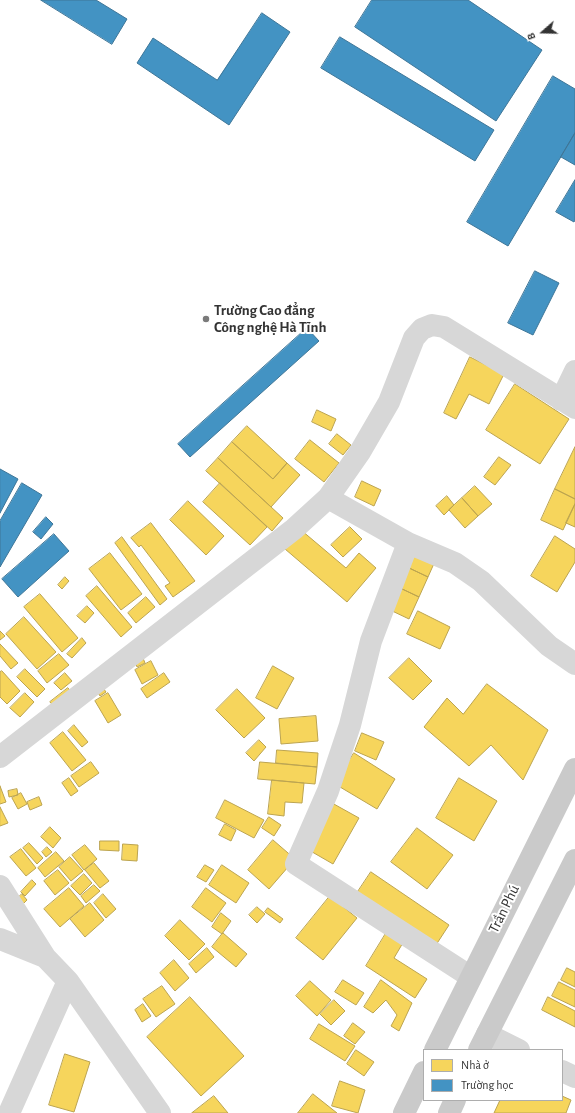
<!DOCTYPE html>
<html>
<head>
<meta charset="utf-8">
<style>
  body { margin:0 }
  #map { position:relative; width:575px; height:1113px; overflow:hidden; background:#fff; font-family:"Alegreya Sans",sans-serif }
  canvas { display:block }
  .legend { position:absolute; left:423px; top:1049px; width:140px; height:52px; box-sizing:border-box; background:#fff; border:1px solid #adadad; margin:0; padding:5px 7px; list-style:none; font-size:12px; color:#333 }
  .legend li { display:flex; align-items:center; gap:8px; height:20px }
  .legend b { width:20px; border:1px solid #adadad }
  .north { position:absolute; left:523px; top:12px; width:40px; height:40px; -webkit-text-stroke:3px #fff; paint-order:stroke; rotate:250deg; font-size:11px; font-weight:700; line-height:16px; text-align:center; color:#333 }
  .north::after { content:''; display:block; margin:auto; width:14px; height:18px; background:#333; clip-path:polygon(50% 0,100% 100%,50% 72%,0 100%) }
</style>
</head>
<body>
<div id="map">
<canvas width="575" height="1113"></canvas>
<ul class="legend">
<li><b style="height:11px;background:#f6d55c"></b>Nhà ở</li>
<li><b style="height:11px;background:#4393c3"></b>Trường học</li>
</ul>
<div class="north">B</div>
</div>
<script>
const ctx = document.querySelector('canvas').getContext('2d');
ctx.lineJoin = 'round';
function fill(path, color) { ctx.fillStyle = color; ctx.fill(path, 'evenodd'); }
function strokePath(path, color, width, dash) { ctx.strokeStyle = color; ctx.lineWidth = width; ctx.lineCap = dash ? 'butt' : 'round'; ctx.setLineDash(dash || []); ctx.stroke(path); }
function drawText(font, color, halo, rows, align = 'center') {
  ctx.font = font + ' "Alegreya Sans",sans-serif'; ctx.lineWidth = 4; ctx.setLineDash([]); ctx.textBaseline = 'middle'; ctx.strokeStyle = halo; ctx.fillStyle = color; for (const [text, x, y, turn = 0] of rows) {
    ctx.save(); ctx.translate(x, y); ctx.rotate((+turn || 0) * Math.PI / 180); ctx.textAlign = isNaN(turn) ? turn : align; if (halo) ctx.strokeText(text, 0, 0); ctx.fillText(text, 0, 0); ctx.restore();
  }
}
const homes = new Path2D(`
  M470,357L504,374L489,404L469,394L456,419L444,413Z
  M515,384L569,419L540,464L486,430Z
  M317,410L336,419L331,431L312,422Z
  M247,426L287,463L273,479L232,442Z
  M337,434L351,445L343,455L329,444Z
  M310,440L339,463L324,482L295,459Z
  M232,442L273,479L287,463L300,475L271,507L218,458Z
  M575,447V499L555,489Z
  M499,457L511,465L495,485L484,477Z
  M218,458L283,518L272,531L206,471Z
  M362,481L381,490L374,506L355,497Z
  M220,483L267,527L250,545L203,502Z
  M475,486L492,504L478,516L462,498Z
  M555,489L575,499V504L563,530L541,520Z
  M447,496L454,505L444,515L436,506Z
  M462,498L478,516L465,528L449,510Z
  M188,501L224,536L206,555L170,520Z
  M575,504V527L566,523Z
  M151,523L195,581L173,597L165,586L170,583L141,545L139,547L131,538Z
  M350,527L362,539L343,557L331,545Z
  M301,530L346,568L359,553L376,568L347,602L285,549Z
  M555,536L575,549V562L557,592L531,576Z
  M122,537L167,599L160,605L115,543Z
  M415,549L436,559L428,577L407,567Z
  M110,553L142,594L121,610L89,569Z
  M407,567L428,577L419,597L398,587Z
  M65,577L69,581L62,589L58,585Z
  M97,586L132,627L121,637L86,596Z
  M398,587L419,597L409,619L388,609Z
  M40,594L78,638L62,652L24,607Z
  M146,597L155,607L136,623L128,613Z
  M87,606L94,613L85,623L77,616Z
  M418,611L450,627L440,649L407,634Z
  M24,617L56,652L37,669L6,634Z
  M0,631L5,636L0,640Z
  M82,638L86,643L72,658L67,654Z
  M0,644L18,663L11,669L0,656Z
  M59,654L69,665L47,683L38,671Z
  M143,658L145,663L137,667L135,661Z
  M409,658L432,681L413,700L389,678Z
  M151,661L158,675L142,684L135,670Z
  M273,666L294,678L277,709L256,698Z
  M25,669L45,689L37,697L17,677Z
  M2,671L20,691L7,704L0,697V672Z
  M65,673L72,681L61,690L54,683Z
  M164,673L170,682L147,698L141,689Z
  M487,684L548,730L523,780L491,745L469,766L424,727L447,698L463,714Z
  M101,685L106,692L100,696L95,688Z
  M68,688L73,694L56,709L50,702Z
  M237,689L265,718L244,738L216,710Z
  M25,693L34,702L20,717L10,708Z
  M108,693L121,715L108,723L95,701Z
  M316,716L318,741L281,744L279,719Z
  M74,725L88,742L82,747L68,731Z
  M63,732L86,760L72,771L50,743Z
  M362,733L384,742L376,760L355,751Z
  M259,740L266,747L254,761L246,753Z
  M277,750L318,753L317,767L276,763Z
  M354,753L395,779L377,809L335,784Z
  M91,762L99,773L79,787L71,776Z
  M260,762L317,767L315,784L258,779Z
  M69,778L78,791L71,796L62,783Z
  M459,778L497,801L474,841L436,818Z
  M272,780L304,783L302,803L285,802L284,816L268,814Z
  M0,786L6,802L0,804Z
  M17,789L18,795L9,797L8,791Z
  M21,793L27,804L18,809L12,798Z
  M39,797L42,805L30,810L27,802Z
  M225,800L264,820L254,838L216,818Z
  M332,803L359,818L333,864L307,849Z
  M0,807L8,823L0,826Z
  M269,817L281,825L274,836L262,828Z
  M225,824L236,830L231,841L219,835Z
  M50,827L61,838L53,848L41,837Z
  M417,828L453,855L427,889L391,862Z
  M273,840L295,859L269,889L248,870Z
  M100,841H119V851L100,850Z
  M29,843L43,858L37,864L23,848Z
  M123,844L138,845L137,861L122,860Z
  M85,845L97,859L84,870L72,855Z
  M47,847L52,852L46,857L42,852Z
  M21,849L36,868L26,876L10,857Z
  M56,852L64,861L45,877L38,868Z
  M70,857L83,871L71,881L59,867Z
  M94,863L109,881L100,888L85,870Z
  M205,865L214,870L206,882L197,877Z
  M222,865L249,883L236,903L209,885Z
  M58,870L69,883L55,895L44,881Z
  M371,872L449,925L434,948L355,896Z
  M84,874L92,883L80,895L71,886Z
  M32,880L36,884L25,896L21,892Z
  M94,885L100,891L86,903L81,896Z
  M69,888L84,906L60,927L44,909Z
  M206,888L226,903L212,922L192,907Z
  M22,894L27,900L23,904L18,898Z
  M103,894L116,909L106,918L94,903Z
  M330,896L357,918L323,960L296,938Z
  M90,903L104,920L85,937L70,919Z
  M257,907L265,914L257,923L249,915Z
  M268,908L283,919L280,923L265,912Z
  M221,913L231,921L222,934L212,927Z
  M180,920L205,944L189,960L165,936Z
  M388,930L404,941L394,958L427,979L415,998L366,966Z
  M223,933L247,954L236,967L212,947Z
  M207,948L214,957L196,973L189,964Z
  M174,960L189,978L175,991L160,973Z
  M567,968L575,972V987L561,980Z
  M343,980L364,993L356,1005L335,992Z
  M381,980L412,1003L399,1031L391,1026L397,1015L386,1000L373,1013L364,1007Z
  M310,981L331,1000L317,1016L296,996Z
  M559,982L575,990V1007L552,996Z
  M162,986L175,1004L156,1017L143,999Z
  M190,997L244,1056L201,1096L147,1037Z
  M548,997L575,1011V1027L542,1010Z
  M334,1000L345,1011L331,1025L320,1014Z
  M143,1004L151,1016L142,1022L135,1010Z
  M353,1023L365,1032L355,1044L344,1036Z
  M319,1024L355,1046L345,1061L310,1039Z
  M356,1050L374,1062L364,1076L347,1064Z
  M65,1054L90,1062L74,1112L49,1105Z
  M340,1081L365,1090L358,1113L332,1106Z
  M313,1094L337,1113H298Z
  M214,1096L228,1113H192Z
  M562,1096L571,1100L566,1113H494L500,1100H562Z`);
const schools = new Path2D(`
  M41,0H96L127,19L112,44Z
  M372,0H468L542,50L496,121L355,27Z
  M262,13L290,32L229,125L137,63L153,38L217,80Z
  M340,37L494,130L475,161L321,68Z
  M553,76L575,89V133L508,246L467,222Z
  M575,133V165L561,157Z
  M575,180V220L574,222L556,212Z
  M535,271L559,283L533,335L508,323Z
  M307,328L319,341L190,457L178,444Z
  M0,469L18,479L0,513Z
  M22,483L42,495L0,567V521Z
  M46,517L53,524L41,539L33,532Z
  M54,534L69,551L18,597L2,579Z`);
const minor = new Path2D(`
  M561,400L575,371
  M328,498L408,543L455,563L481,581L549,646L575,664
  M408,543L371,641L350,725L328,791L296,864L471,977
  M0,757L294,529L328,498L360,452L389,402L414,338L422,329L432,325L444,327L575,408
  M0,886L45,957L68,981L160,1113
  M0,939L45,957
  M487,1034L519,1050
  M562,1071L575,1077
  M9,1113L68,981`);
const primary = new Path2D(`
  M435,1050L575,769
  M479,1050L575,860
  M404,1113L424,1072
  M449,1113L455,1100`);
const markers = [
  [206,319,4,"#7a7a7a"]
];
const poiNames = [
  ["Trường Cao đẳng",214,310],
  ["Công nghệ Hà Tĩnh",214,327]
];
const streetNames = [
  ["Trần Phú",504,909,-64]
];
fill(homes, '#f6d55c');
strokePath(homes, '#bca450', 1);
fill(schools, '#4393c3');
strokePath(schools, '#3e7698', 1);
strokePath(minor, '#d7d7d7', 22);
strokePath(primary, '#cacaca', 22);
for (const [x, y, r, color] of markers) { const dot = new Path2D(); dot.arc(x, y, r, 0, 2 * Math.PI); ctx.fillStyle = color; ctx.fill(dot); strokePath(dot, '#fff', 1.5); }
drawText('bold 15px', '#333', '#fff', poiNames, 'left');
drawText('15px', '#333', '#fff', streetNames);
</script>
</body>
</html>
